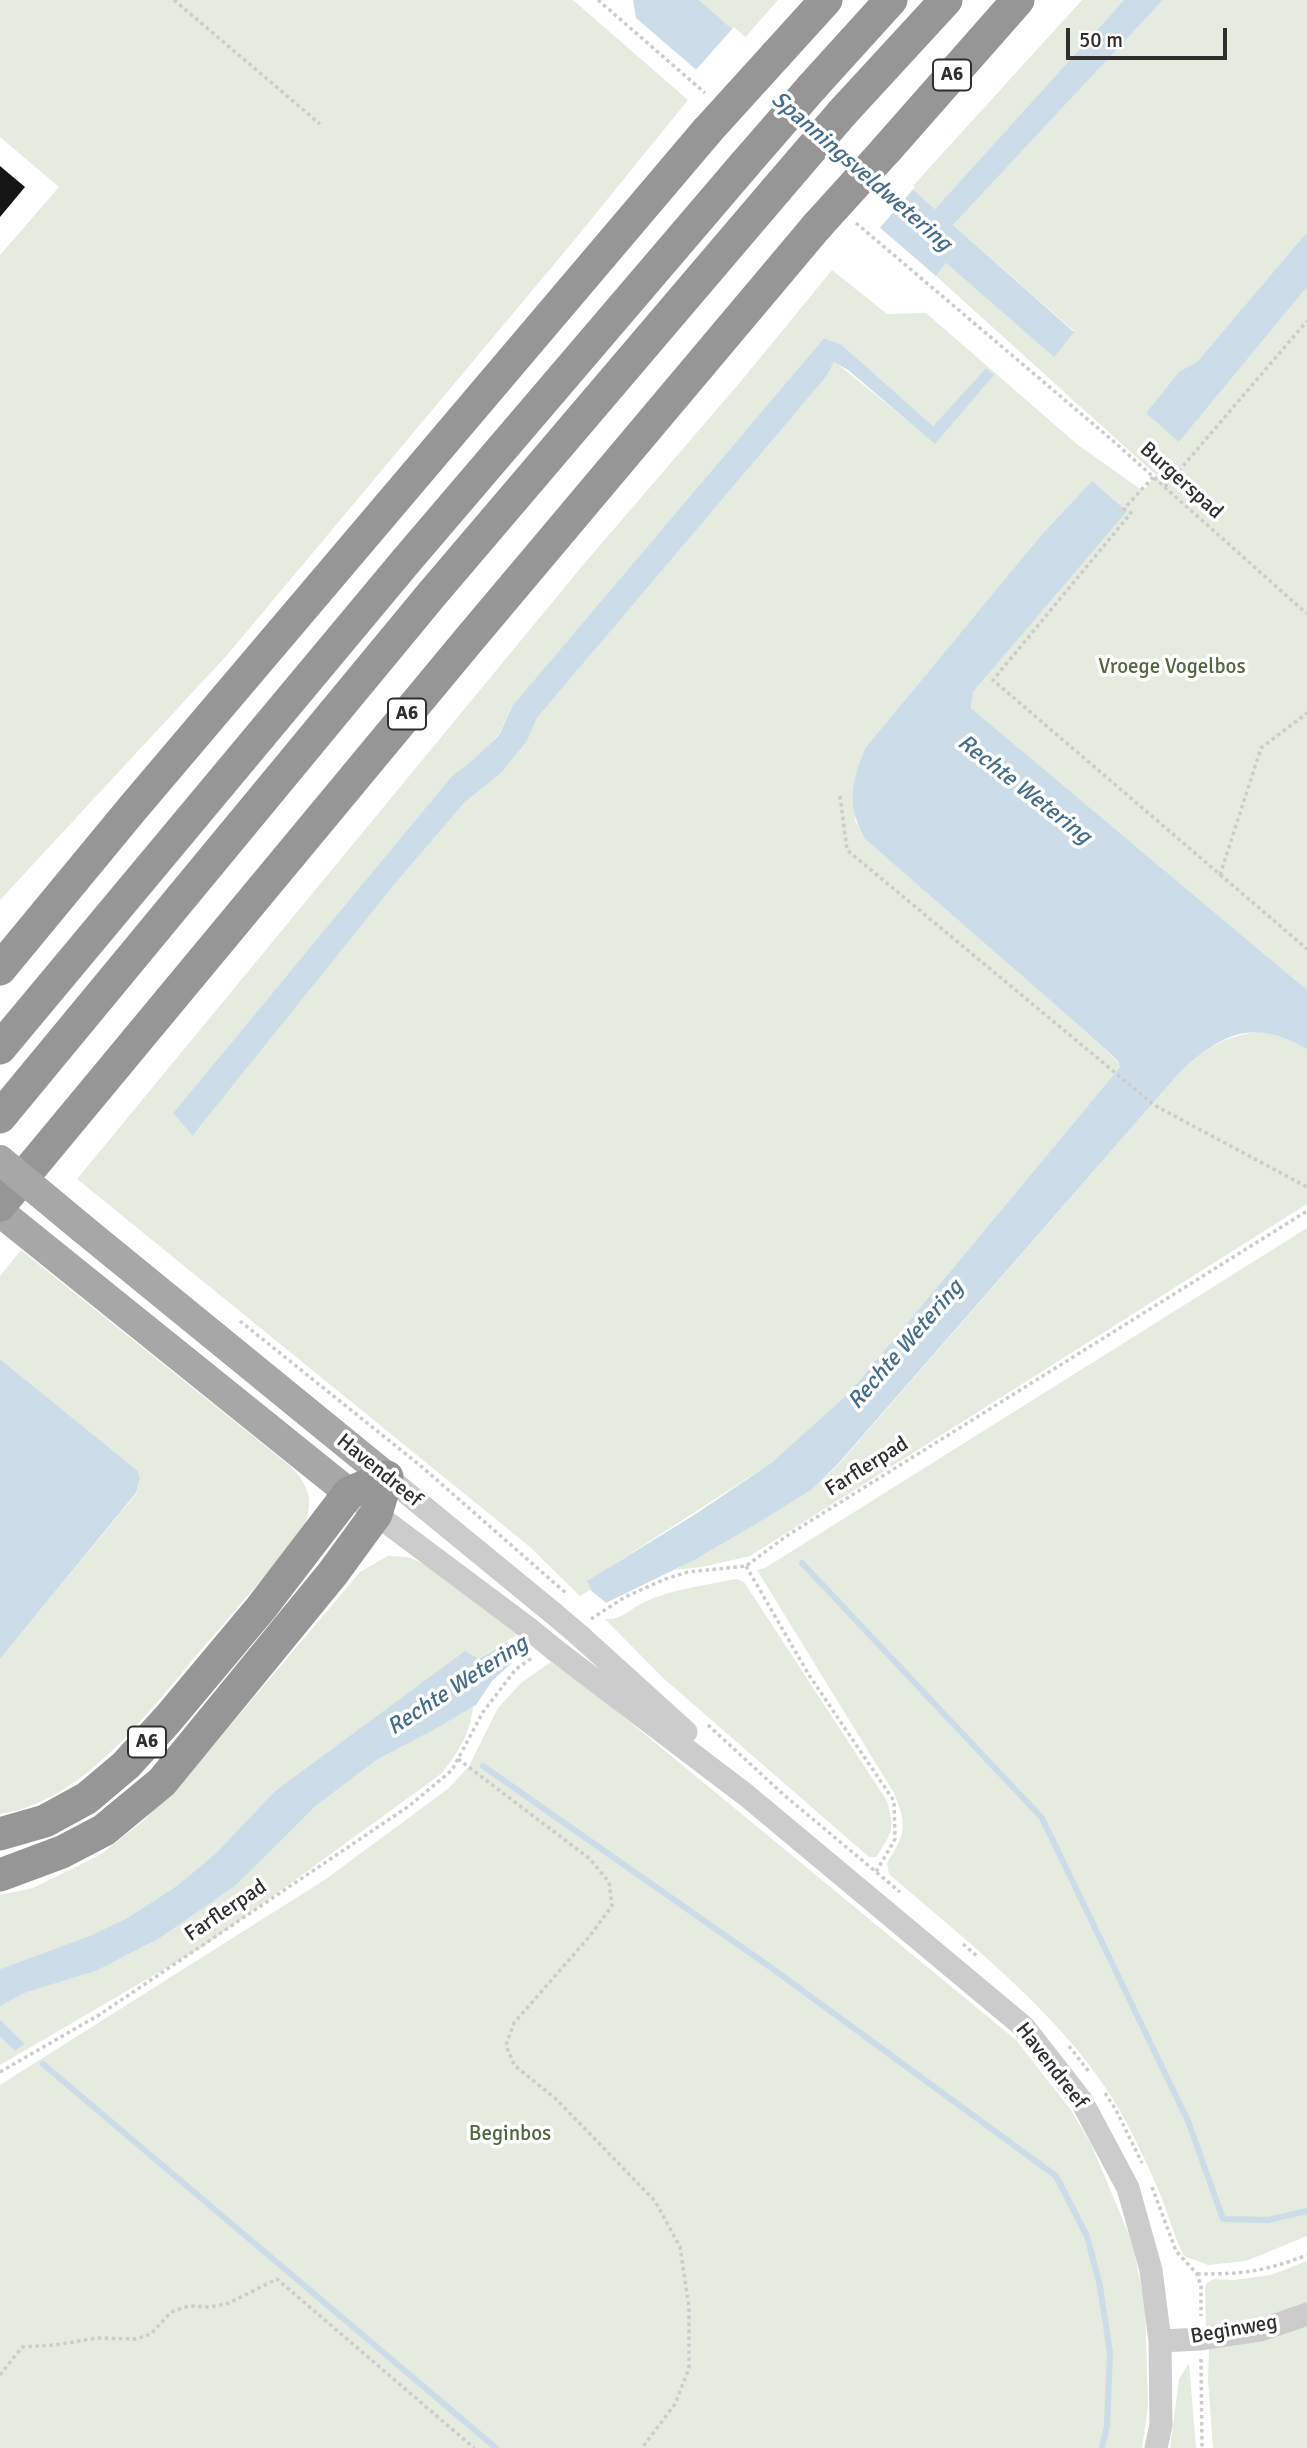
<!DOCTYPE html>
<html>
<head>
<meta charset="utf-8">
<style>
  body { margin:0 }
  #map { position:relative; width:1307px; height:2448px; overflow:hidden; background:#fff; font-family:Signika,sans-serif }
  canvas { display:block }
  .scale { position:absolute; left:1066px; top:28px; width:161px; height:32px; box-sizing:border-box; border:4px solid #2f2f2f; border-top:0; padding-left:9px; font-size:21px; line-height:24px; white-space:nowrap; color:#2f2f2f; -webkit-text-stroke:5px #fff; paint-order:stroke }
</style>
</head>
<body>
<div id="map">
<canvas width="1307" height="2448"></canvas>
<div class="scale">50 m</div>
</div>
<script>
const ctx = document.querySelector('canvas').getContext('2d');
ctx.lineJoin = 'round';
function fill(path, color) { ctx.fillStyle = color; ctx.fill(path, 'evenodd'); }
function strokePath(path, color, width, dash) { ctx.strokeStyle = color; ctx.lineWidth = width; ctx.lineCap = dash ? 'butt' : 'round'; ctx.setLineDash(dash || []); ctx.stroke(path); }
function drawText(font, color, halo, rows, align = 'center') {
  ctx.font = font + ' Signika,sans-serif'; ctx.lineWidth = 7; ctx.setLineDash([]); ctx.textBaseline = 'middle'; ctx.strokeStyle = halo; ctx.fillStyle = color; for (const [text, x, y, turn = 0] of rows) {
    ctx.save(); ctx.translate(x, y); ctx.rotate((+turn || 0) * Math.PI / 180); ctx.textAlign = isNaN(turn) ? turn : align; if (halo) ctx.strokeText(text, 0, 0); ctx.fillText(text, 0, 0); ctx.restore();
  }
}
const green = new Path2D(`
  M0,0H573L688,100L572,243L228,654L0,900V255L59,187L0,137Z
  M699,0H778L743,40Z
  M1082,0H1124L935,209L911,188Z
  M1163,0H1307V232L1197,362L1180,371L1174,437L1179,442L1307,287V990L971,708L973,692L1126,510L1092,481L1043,533L866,747L855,820L865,839L1084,1030L1118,1062L1120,1067L849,1393L771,1463L588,1581L592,1591L583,1599L530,1547L77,1179L583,565L742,380L832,270L887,314L926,313L1078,445L1143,491L1156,475L936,276L946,263L1054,356L1074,331L953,225ZM824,338L842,345L933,426L986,368L994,375L935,443L834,361L826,377L537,718L527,741L502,772L465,802L393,886L191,1135L173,1113L451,777L474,760L499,734L513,705Z
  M1263,1031L1285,1036L1307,1049V1204L750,1556L702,1567L675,1570L811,1490L838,1465L1180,1072C1209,1046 1224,1036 1263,1031Z
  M1307,1228V2236L1246,2261L1208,2265L1184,2256C1174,2237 1169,2216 1161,2196C1147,2163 1130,2127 1111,2096C1057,2011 965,1940 889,1874L887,1863C906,1834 907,1825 894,1793L757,1570L765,1568Z
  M21,1250L290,1466C313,1490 313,1503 302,1533C268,1572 234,1612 200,1651C148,1712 85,1801 0,1814V1659L136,1494L140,1479L138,1471L0,1359V1276Z
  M388,1556L408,1557L433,1568L519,1635L477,1659L274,1792L216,1853L178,1885L129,1917L92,1935L0,1969V1895L33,1888L100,1855L143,1821L190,1773L360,1572Z
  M736,1579L744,1582L887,1801C895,1831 893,1831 876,1857H869L662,1677L605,1619C621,1620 626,1612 639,1605C665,1590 707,1585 736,1579Z
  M551,1662L596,1694L1016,2040L1071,2110L1091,2144L1132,2242L1145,2303L1148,2407L1142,2448H0V2085L326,1879L449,1788L469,1766L498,1708L521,1683Z
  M473,1707C470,1734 458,1753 441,1774L204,1946L0,2065V2037L15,2051L25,2044L0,2019V2006L27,1992L96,1971L160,1938L235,1886L317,1805L378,1759Z
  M1307,2261V2303L1261,2318L1206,2327L1205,2287L1208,2282L1214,2279L1233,2280L1271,2275Z
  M1307,2322V2448H1213L1208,2380L1209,2349Z
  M1189,2363L1196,2448H1170L1179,2379Z`);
const water = new Path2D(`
  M633,0H699L935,209L1124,0H1163L953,225L1074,332L1054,357L946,263L936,276L636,18Z
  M1307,232V287L1179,442L1146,413L1180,371L1197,362Z
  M824,338L842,345L933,426L986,368L994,375L935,444L848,370L834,362L826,377L537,718L527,741L502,772L465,802L393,886L192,1136L173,1113L451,777L474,759L499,735L513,705Z
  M1092,481L1127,511L973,692L971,708L1307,990V1049C1253,1018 1223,1033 1180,1072L838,1464L811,1490L759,1522L694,1560L608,1602L515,1660L492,1681L476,1705L433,1730L378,1759L317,1805L235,1886L160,1938L96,1971L27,1992L0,2006V1969L92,1935L129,1917L178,1885L216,1853L274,1792L465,1651L478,1659L583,1599L592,1591L587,1581L694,1515L771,1463L849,1393L1120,1067L1118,1061L1084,1030L865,839C846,804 851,782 866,747L1043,533Z
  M0,1359L138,1471L140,1479L136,1493L0,1659Z
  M0,2019L25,2044L15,2051L0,2037Z`);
const pier = new Path2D(`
  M734,27L915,187L878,230L694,72Z
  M590,1590L609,1605L528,1657L507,1641Z`);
const stream = new Path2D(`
  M802,1563L1042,1818L1188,2121L1223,2219L1268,2220L1307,2211
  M483,1766L773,1969L1056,2176L1087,2236L1100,2286L1110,2353L1107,2426L1102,2448
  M43,2064L496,2448`);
const building = new Path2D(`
  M0,166L25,187L0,217Z`);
const path = new Path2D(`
  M174,0L320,124
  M598,0L705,93
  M856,223L1112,440L1307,614
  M1153,477L1124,509L1131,513L993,680L1307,949
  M1165,487L1307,321
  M840,796L847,850L1154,1105L1307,1187
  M1220,875L1261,748L1307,713
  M240,1321L422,1467L567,1594
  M746,1566L809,1675L894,1801L895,1839L876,1872
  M591,1619L625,1597L665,1579L688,1572L746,1566L788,1535L1307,1211
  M708,1725L784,1795L900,1892
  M458,1759L590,1859L609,1882L612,1906L589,1937L514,2023L506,2045L514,2065L556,2099L655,2201L680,2247L689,2307V2368L675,2404L642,2448
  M963,1944L978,1957
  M1069,2046L1090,2073
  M0,2072L99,2015L409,1806L452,1770L483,1712L516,1669L532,1658
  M1105,2093L1116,2110L1142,2163
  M1152,2187L1176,2251L1197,2274L1201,2286V2316
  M1197,2274C1243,2274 1263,2272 1307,2255
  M1201,2359L1202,2448
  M0,2375L22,2347L55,2345L97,2338L136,2339L151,2334L171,2312L189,2306L210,2307L229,2303L277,2279L474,2448`);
const minor = new Path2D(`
  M387,1477L553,1613
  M365,1506L528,1628
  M579,1635L686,1732
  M555,1650L746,1795L1024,2027L1081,2100L1128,2188L1151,2270L1160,2341L1161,2425L1156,2448
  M1160,2341L1201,2339L1261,2330L1307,2314`);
const major = new Path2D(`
  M0,1212L349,1493
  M83,1229L387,1477`);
const highway = new Path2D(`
  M776,55L826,0
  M812,87L891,0
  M842,113L946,0
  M886,150L1018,0
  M0,969L132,809L707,131
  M0,1048L406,561L745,164
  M0,1117L432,594L776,190
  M0,1205L467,642L817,226
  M0,1834L45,1821L87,1798L126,1765L168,1719L261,1608L349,1493L387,1477
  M0,1875L62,1852L104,1830L162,1782L333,1573L376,1514L387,1477`);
const minorBridge = new Path2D(`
  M553,1613L579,1635
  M528,1628L555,1650`);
const majorBridge = new Path2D(`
  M0,1160L83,1229`);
const highwayBridge = new Path2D(`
  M707,131L776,55
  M745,164L812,87
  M776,190L842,113
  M817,226L886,150`);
const shields = [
  [952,75,38],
  [407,714,38],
  [147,1742,38]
];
const shieldNames = [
  ["A6",952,75],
  ["A6",407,714],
  ["A6",147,1742]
];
const streetNames = [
  ["Burgerspad",1181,481,42],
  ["Farflerpad",867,1467,-32],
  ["Havendreef",379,1471,39],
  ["Farflerpad",226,1911,-34],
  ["Havendreef",1051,2066,52],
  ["Beginweg",1234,2330,-10]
];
const parkNames = [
  ["Vroege Vogelbos",1172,667],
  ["Beginbos",510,2134]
];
const waterNames = [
  ["Spanningsveldwetering",861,172,41],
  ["Rechte Wetering",1024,790,38],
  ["Rechte Wetering",906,1345,-49],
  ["Rechte Wetering",458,1686,-33]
];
fill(green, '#e5ebde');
fill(water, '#ccdde9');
fill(pier, '#fff');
strokePath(stream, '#ccdde9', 6);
fill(building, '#161616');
strokePath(path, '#ccc', 3.5, [3.5, 3.5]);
strokePath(minor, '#ccc', 23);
strokePath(major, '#a7a7a7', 30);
strokePath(highway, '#969696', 33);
strokePath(minorBridge, '#ccc', 23);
strokePath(majorBridge, '#a7a7a7', 30);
strokePath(highwayBridge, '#969696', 33);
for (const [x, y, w] of shields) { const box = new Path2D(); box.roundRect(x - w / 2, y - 15.5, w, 31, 5); ctx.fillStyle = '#fff'; ctx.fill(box); strokePath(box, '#2f2f2f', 2); }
drawText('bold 19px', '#2f2f2f', null, shieldNames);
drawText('21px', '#2f2f2f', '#fff', streetNames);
drawText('21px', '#516740', '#fff', parkNames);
drawText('italic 23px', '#436d8b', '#fff', waterNames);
</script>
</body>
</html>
